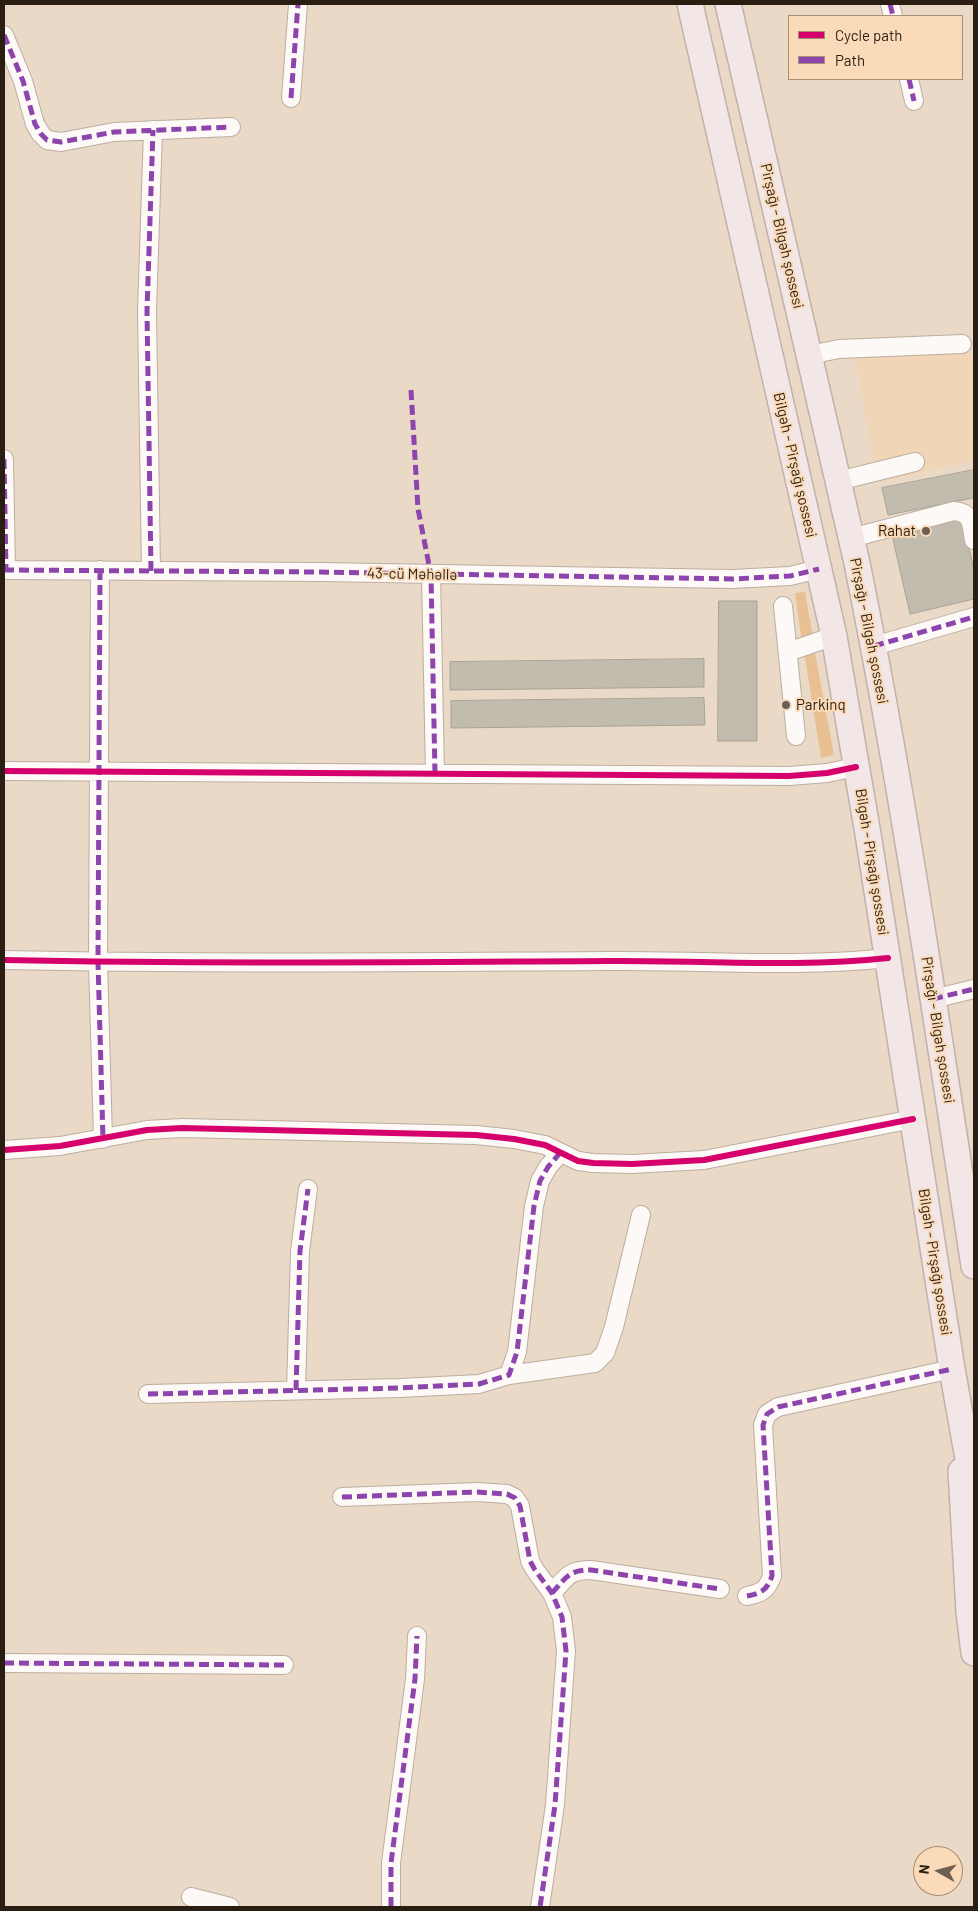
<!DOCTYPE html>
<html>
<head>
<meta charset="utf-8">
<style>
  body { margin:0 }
  #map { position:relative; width:978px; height:1911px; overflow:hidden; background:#ebd9c7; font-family:Barlow,sans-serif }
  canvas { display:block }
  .frame { position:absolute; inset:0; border:5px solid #291e11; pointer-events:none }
  .legend { position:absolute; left:788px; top:15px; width:175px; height:65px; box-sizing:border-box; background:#fadab8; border:1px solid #a68f75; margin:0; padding:6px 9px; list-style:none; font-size:15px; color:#291e11 }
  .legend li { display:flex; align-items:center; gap:10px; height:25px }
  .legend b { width:25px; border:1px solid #a68f75 }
  .north { position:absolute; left:913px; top:1846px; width:50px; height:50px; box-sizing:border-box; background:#fadab8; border:1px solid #a68f75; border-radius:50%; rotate:277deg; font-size:14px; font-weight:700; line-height:20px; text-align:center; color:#291e11 }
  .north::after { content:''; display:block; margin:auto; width:18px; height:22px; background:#6d5f51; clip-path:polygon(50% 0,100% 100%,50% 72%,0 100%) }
</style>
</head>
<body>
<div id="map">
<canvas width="978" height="1911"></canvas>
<div class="frame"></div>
<ul class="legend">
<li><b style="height:6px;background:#d6006c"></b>Cycle path</li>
<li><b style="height:6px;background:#8e44ad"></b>Path</li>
</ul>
<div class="north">N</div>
</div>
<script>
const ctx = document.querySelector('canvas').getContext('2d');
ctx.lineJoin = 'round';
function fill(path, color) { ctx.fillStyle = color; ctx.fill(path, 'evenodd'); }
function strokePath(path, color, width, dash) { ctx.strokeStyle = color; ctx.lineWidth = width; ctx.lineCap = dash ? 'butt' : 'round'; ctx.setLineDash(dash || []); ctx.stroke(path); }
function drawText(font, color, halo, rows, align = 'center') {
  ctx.font = font + ' Barlow,sans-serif'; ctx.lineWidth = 4; ctx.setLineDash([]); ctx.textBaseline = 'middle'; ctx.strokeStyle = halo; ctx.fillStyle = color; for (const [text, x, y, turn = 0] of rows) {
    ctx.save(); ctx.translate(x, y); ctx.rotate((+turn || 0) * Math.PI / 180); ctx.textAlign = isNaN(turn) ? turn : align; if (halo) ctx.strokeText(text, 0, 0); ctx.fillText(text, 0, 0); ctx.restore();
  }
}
const built = new Path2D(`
  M971,352L974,369V461L878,482L854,354Z`);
const green = new Path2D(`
  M805,592L813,638L802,642L795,593Z
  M814,648L834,755L821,758L804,651Z`);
const building = new Path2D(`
  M974,470V503L973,498L888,515L882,488Z
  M963,519L974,571V599L910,614L892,535Z
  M719,601H757V741H718Z
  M704,659V687L450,690V662Z
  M704,698L705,725L451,728V701Z`);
const minor = new Path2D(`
  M890,4L893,16
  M4,35L23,81L35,124L41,134L47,140L61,142L114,132L231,127
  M909,79L914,101
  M291,98L298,4
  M809,355L839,349L962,344
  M4,459L6,570
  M838,481L915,462
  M851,538L954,511C973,513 971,524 974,540
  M4,570L321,572L732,579L790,576L819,569
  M100,570L98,962L103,1139
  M151,571L147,311L153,130
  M431,575L435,774
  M783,606L796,736
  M874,646L974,617
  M788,652L834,636
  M4,771L789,776L827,773L856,767
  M4,960C205,964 407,962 608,961C701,960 795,968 888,958
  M933,999L974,989
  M4,1150L60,1146L147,1130L182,1128L476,1135L514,1139L545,1145L578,1161L593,1163L632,1164L704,1160L913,1119
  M509,1375L595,1363L605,1353L614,1327L641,1215
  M296,1390L300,1251L308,1189
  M148,1394L400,1388L479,1384L509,1375L517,1352L534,1206L540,1181L548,1167L560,1153
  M342,1497L477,1492L507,1494L515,1498L520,1506L530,1561L535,1570L552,1593L562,1617L566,1651L555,1805L540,1907
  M552,1593C567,1577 568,1570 591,1570L720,1589
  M747,1596C762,1593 767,1590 772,1576L763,1425L767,1414L778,1407L952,1369
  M4,1663L284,1665
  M191,1897L230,1907
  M391,1907V1863L415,1679L417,1636`);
const highway = new Path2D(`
  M690,4L834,636L868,834L952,1369L974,1492
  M728,4L857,563C904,795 938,1031 974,1266
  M961,1471L969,1612L974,1653`);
const quiet = new Path2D(`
  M890,4L893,16
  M4,35L23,81L35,124L41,134L47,140L61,142L114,132L231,127
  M909,79L914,101
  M291,98L298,4
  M411,390L418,509L431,575L435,774
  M4,459L6,570
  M4,570L321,572L732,579L790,576L819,569
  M100,570L98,962L103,1139
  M151,571L147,311L153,130
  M874,646L974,617
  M933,999L974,989
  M296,1390L300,1251L308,1189
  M148,1394L400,1388L479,1384L509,1375L517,1352L534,1206L540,1181L548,1167L560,1153
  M342,1497L477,1492L507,1494L515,1498L520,1506L530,1561L535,1570L552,1593L562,1617L566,1651L555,1805L540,1907
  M552,1593C567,1577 568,1570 591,1570L720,1589
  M747,1596C762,1593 767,1590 772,1576L763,1425L767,1414L778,1407L952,1369
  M4,1663L284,1665
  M391,1907V1863L415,1679L417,1636`);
const cycleway = new Path2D(`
  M4,771L789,776L827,773L856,767
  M4,960C205,964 407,962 608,961C701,960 795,968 888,958
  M4,1150L60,1146L147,1130L182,1128L476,1135L514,1139L545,1145L578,1161L593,1163L632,1164L704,1160L913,1119`);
const markers = [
  [926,531,5,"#6d5f51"],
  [786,705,5,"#6d5f51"]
];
const streetNames = [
  ["Pirşağı - Bilgəh şossesi",782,236,77],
  ["Bilgəh - Pirşağı şossesi",795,465,77],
  ["43-cü Məhəllə",412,574,1],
  ["Pirşağı - Bilgəh şossesi",869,631,79],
  ["Bilgəh - Pirşağı şossesi",872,862,81],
  ["Pirşağı - Bilgəh şossesi",938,1030,81],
  ["Bilgəh - Pirşağı şossesi",935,1262,81]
];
const poiNames = [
  ["Rahat",916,531],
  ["Parkinq",796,705,"left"]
];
fill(built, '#f0d5b6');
fill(green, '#e8c091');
fill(building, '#c1bcad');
strokePath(building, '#a7a394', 1);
strokePath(minor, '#bbae9f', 20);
strokePath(highway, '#c1b1a9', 28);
strokePath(minor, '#fcf9f7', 18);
strokePath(highway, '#f2e7e6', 25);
strokePath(quiet, '#8e44ad', 5, [10, 5]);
strokePath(cycleway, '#d6006c', 6);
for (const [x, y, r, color] of markers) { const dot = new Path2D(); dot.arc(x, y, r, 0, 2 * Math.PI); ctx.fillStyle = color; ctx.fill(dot); strokePath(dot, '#fadab8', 2); }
drawText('15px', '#291e11', '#fadab8', streetNames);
drawText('15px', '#291e11', '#fadab8', poiNames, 'right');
</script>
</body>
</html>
